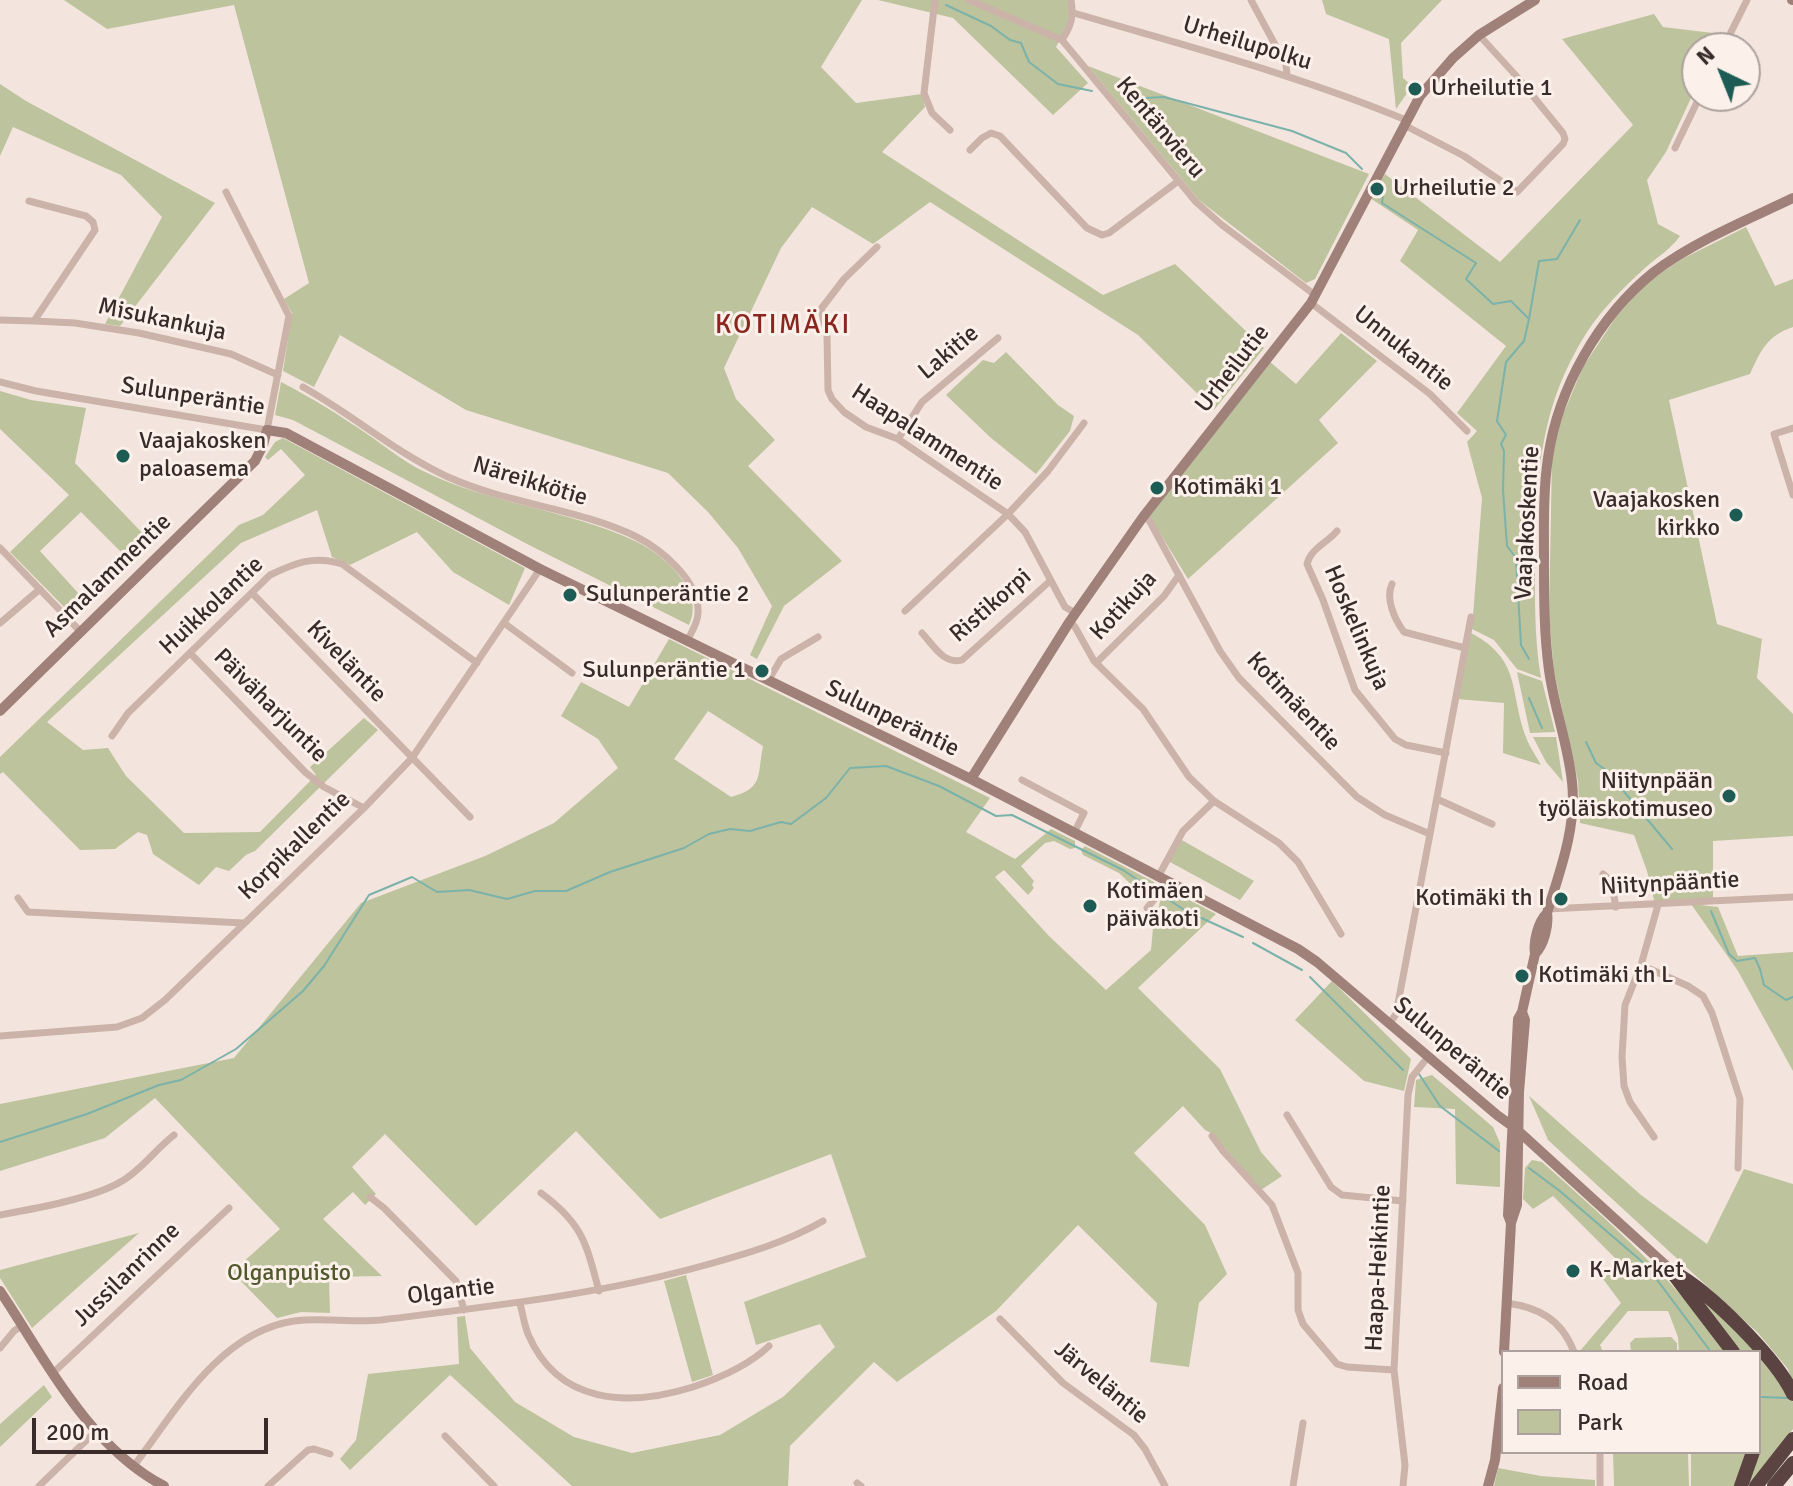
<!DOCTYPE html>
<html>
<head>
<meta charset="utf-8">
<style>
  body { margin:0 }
  #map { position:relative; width:1793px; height:1486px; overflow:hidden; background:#f3e5de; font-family:Signika,sans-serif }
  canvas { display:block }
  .legend { position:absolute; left:1501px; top:1350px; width:260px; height:104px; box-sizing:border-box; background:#fbf0ea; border:2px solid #ada19d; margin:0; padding:10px 14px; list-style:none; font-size:24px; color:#392b29 }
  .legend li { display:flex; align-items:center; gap:16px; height:40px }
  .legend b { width:40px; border:2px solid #ada19d }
  .north { position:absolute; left:1681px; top:32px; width:80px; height:80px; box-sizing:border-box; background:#fbf0ea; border:2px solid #ada19d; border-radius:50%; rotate:317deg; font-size:22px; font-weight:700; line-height:32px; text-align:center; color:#392b29 }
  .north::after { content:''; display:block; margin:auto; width:28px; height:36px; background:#1d5c55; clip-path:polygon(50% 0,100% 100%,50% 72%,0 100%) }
  .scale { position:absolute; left:32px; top:1418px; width:236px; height:36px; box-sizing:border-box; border:4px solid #392b29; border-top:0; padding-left:10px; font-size:24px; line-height:28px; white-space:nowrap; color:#392b29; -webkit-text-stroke:6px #fbf0ea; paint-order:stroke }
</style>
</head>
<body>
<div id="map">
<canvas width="1793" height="1486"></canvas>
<ul class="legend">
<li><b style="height:10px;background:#a0817a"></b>Road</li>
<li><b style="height:22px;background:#bdc39d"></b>Park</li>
</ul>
<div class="north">N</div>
<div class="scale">200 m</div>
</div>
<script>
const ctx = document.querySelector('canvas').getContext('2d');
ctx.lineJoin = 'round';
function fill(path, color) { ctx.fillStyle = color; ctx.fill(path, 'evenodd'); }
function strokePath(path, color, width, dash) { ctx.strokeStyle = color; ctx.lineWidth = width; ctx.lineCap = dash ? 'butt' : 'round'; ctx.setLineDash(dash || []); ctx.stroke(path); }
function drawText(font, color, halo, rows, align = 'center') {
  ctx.font = font + ' Signika,sans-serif'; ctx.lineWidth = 6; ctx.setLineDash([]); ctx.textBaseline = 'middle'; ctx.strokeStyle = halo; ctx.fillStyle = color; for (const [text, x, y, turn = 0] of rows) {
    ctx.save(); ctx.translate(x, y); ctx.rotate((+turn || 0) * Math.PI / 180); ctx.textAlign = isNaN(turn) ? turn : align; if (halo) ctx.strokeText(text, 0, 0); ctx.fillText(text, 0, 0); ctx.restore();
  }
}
const green = new Path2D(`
  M64,0H862L821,67L856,103L922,94L925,107L882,152L1103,295L1175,264L1264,348L1214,410L1138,335L930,202L873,244L812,207L781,248L724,368L736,399L775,440L748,466L842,561L784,606L757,659L750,655L772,606L738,548L708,512L668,473L466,410L340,335L314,387L283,371L292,313L284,299L309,283L234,5L107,29Z
  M878,0H1068C1072,19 1065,30 1056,47L1088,83L1053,115L953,18Z
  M1322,0H1442L1401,43L1403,78L1412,86L1396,109L1389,39L1326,14Z
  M1654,14L1663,27L1721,34L1714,48H1697V85L1666,152L1647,180L1658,224L1680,236C1670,250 1657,257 1645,268C1624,287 1602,309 1587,332C1540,406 1537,471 1535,556C1535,597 1534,637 1541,678L1517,669L1494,640L1472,629L1482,498L1467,442L1477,431L1457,413L1506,346L1400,261L1418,230L1370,198L1385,174L1500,262L1633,125L1562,39Z
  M1088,66L1369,174L1315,279L1306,283L1199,200Z
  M0,84L26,101L215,203L120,326L105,324L162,217L121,175L13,127L0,156Z
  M1746,227L1775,286L1793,279V327C1767,336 1761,350 1750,374L1669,400L1717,624L1762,639L1757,678L1793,714V836L1713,841V901L1655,904L1647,871L1634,835L1580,823L1578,781L1554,672L1549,615L1552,459L1559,424L1583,367L1616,317L1637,293L1655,277L1682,259Z
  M1341,333L1377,361L1319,420L1338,443L1188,579L1147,512L1269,361L1296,384Z
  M1006,352L1058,405L1074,416L1070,431L1036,474L991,438L946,395L983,360L994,363Z
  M281,382C312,398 341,416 370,436C386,447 403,461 421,470C488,504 567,509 635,541C663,554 706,591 689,625L529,545L293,420L275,415Z
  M0,391L31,400L86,408L75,463L152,543L132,563L81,512L40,551L89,605L75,618L10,552L69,495L0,429Z
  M283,438L525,568L509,605L453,572L417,532L350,565L332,557L317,510L241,543L47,722L83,750L108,748L126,776L184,833L260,832L316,775L310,767L364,718L378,730L255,851L246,855L229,871L216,867L199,885L153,854L147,835L138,832L115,849L80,850L3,772L0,774V757L239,525L263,515L305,475L281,449L268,460L265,457L275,442Z
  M1471,633C1522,660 1509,691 1526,737C1529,746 1536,756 1541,765L1503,753L1504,703L1457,699Z
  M669,639L990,798L966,832L1015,859L1051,829L1075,841V848L1070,849L1054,841L1045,843L1021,866L1034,881L1032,885L1034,888L1028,895L1004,870L995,877L1049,936L1106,990L1151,950L1154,917L1159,911C1159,901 1161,896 1170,890L1216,914L1138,988L1220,1069L1261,1152L1282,1176L1261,1190L1213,1134L1205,1130L1183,1106L1134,1153L1205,1225L1227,1274L1199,1303L1189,1367L1150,1362L1157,1303L1078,1225L996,1311L897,1382L874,1362L790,1446L788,1486H572L450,1375L350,1470L340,1459L356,1440L368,1374L459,1364L457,1317L465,1316L470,1348L515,1402L574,1437L632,1453L720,1435L783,1397L835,1347L820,1324L756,1345L744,1302L866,1257L831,1154L660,1219L576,1131L476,1226L385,1134L352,1167L376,1194L365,1205L353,1192L323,1219L382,1276L329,1277L330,1313L301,1312L277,1318L232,1272L280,1229L155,1098L105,1138L0,1171V1104L234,1058L361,903L485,856L554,823L618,768L598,739L561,716L581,682L629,707ZM708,711L763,746C757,776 764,788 731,797L674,759Z
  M1517,672L1542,681L1555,732L1530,733Z
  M1533,737H1556L1563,782L1546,762Z
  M1180,839L1254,881L1240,900L1168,861Z
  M1085,846L1154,882L1158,887L1154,894L1144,897L1119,873L1083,855L1081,850Z
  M1691,904L1718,907L1738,956L1793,952V1071L1738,971Z
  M1332,981L1411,1059L1404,1091L1364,1081L1295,1020Z
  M1432,1075L1493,1127L1500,1143V1187L1456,1184L1455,1109L1414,1107L1416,1080Z
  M1529,1096L1641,1195L1707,1244L1744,1169L1793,1184V1384L1788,1369L1758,1333L1548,1140Z
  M1532,1160L1542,1162C1608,1221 1675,1279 1726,1352H1679L1678,1337L1668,1311H1628L1600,1345L1603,1352H1579L1621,1303L1603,1279L1620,1263L1553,1196L1533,1209L1523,1199L1525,1168Z
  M139,1233L32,1328L0,1278V1270Z
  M686,1275L713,1375L692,1382L664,1281Z
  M1686,1282L1757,1352H1738Z
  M1671,1337L1677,1343V1352H1631L1630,1343L1635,1338Z
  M1759,1354L1793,1402V1429L1747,1486L1759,1452Z
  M44,1385L52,1397L0,1447V1424Z
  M1613,1452H1688L1689,1486H1614Z
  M1691,1452H1746L1734,1486H1691Z
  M1498,1468L1541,1476L1595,1480V1486H1494Z`);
const stream = new Path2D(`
  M946,5L991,26L1010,40L1021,43L1029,62L1058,84L1092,91
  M1127,99L1164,97L1292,131L1346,153L1362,169
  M1384,188L1382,203L1476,263L1466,279L1493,304L1511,301L1529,319L1524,341L1506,362L1497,421L1506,435L1501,444L1504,451L1503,490L1507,546L1516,558L1521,645L1529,659
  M1529,319L1539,261L1557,259L1580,220
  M1529,698L1542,728
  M1586,742L1596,763L1606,770L1672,849
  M1163,896L1186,911L1243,937
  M1711,911L1729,954L1737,961L1755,958L1760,969L1764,985L1786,1000L1793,997
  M1253,943L1302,970
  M1310,977L1403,1070
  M1419,1074L1440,1106L1499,1151
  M0,1142L87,1114L159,1085L181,1080L236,1049L303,991L324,966L369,895L412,877L437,892L469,890L507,899L535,891H566L610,872L684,848L709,834L730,829L750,831L781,822L791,824L826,798L850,768L886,766L939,786L996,816L1012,815L1123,870L1157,893
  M1529,1168L1561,1192L1646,1265L1711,1352
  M1762,1397L1787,1398`);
const street = new Path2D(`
  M935,0L924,93L932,113L950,130
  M969,0L1062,40L1196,202L1222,225L1315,295
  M1251,0L1286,65L1287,75
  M1074,13C1186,46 1298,75 1406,120
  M1062,40C1071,26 1074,17 1071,0
  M1723,48L1747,0
  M1404,125L1464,156L1517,192L1563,144L1565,139L1563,133L1519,79L1479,35
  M1675,148L1700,96
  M970,150L982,138L991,133L1000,136L1087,228L1102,235L1109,233L1177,182
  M877,247L844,279L821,309L827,335L828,390L832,399L844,412L866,427L898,439L1008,514L1025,532L1065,607L1075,613
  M1311,303L1430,394L1467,431
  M0,320L34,321L95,230L93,222L86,216L29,201
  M34,321L75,323L139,333L231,354L278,375
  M0,382L36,391L267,430L289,316L226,192
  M303,387C353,415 396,453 448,477C508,504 576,508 635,536C661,549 700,581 698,613C698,623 691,633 687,641
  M1793,428L1774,434L1793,495
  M898,439L922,402L998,338
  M1143,517L1149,520L1220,651L1239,678L1357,797L1385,815L1430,834
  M1337,531C1327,543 1311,548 1307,564L1323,600L1355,690L1395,739L1406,745L1446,753
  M0,548L80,631
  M1392,584C1385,599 1395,620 1404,632L1465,648
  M252,593L470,817
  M905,611L1008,514L1048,471L1084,423
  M1070,621L1075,627L1094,661L1143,709L1189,777L1214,801L1279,843L1298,862L1341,934
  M0,623L40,589
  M504,623L572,673
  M922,633C933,645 944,665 962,660L1050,581
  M190,653L305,772L324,787L364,808
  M1096,663L1164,596L1179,575
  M768,681L781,659L818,637
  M112,736L128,713L270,575C295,563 314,555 342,564L477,663
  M1022,780L1084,813L1074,833
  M1437,799L1492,824
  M1603,874L1611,881L1616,907
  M1158,877L1183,831L1214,801
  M18,898L28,912L243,923
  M1548,909L1793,897
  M1152,914L1147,908L1169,882
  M1641,965L1688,986L1703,996L1712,1013L1740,1099L1738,1168
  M1390,1023L1396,1014L1471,617
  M0,1036L117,1027L142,1018L165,1000L364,808L412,758L540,569
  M1287,1115L1331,1187L1342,1195L1403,1201
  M1212,1136L1223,1151L1272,1205L1298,1273V1310L1303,1324L1337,1364L1347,1367L1394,1370
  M1654,1137L1630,1102L1624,1086L1622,1057L1625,1005L1641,965L1658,905
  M541,1193C583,1224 586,1243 599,1291
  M370,1197L384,1208L456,1281L464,1310
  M0,1215C33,1209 95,1198 122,1181C141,1170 156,1149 174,1135
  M1506,1303C1539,1307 1562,1320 1574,1352
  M520,1304C523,1314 524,1324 528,1334C558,1405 629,1407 693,1387C720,1378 748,1366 769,1346
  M1000,1319L1063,1383L1134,1435L1145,1449L1165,1486
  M0,1348L14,1331L23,1325
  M54,1372L229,1208
  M445,1436L494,1486
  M1600,1452V1486
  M133,1467C175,1412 219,1332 294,1321C323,1317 352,1323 381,1320C490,1306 597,1295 702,1266C745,1254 785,1243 823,1221
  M857,1483L861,1486
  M39,1486L95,1432
  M268,1486L308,1450L314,1449L330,1454
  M1293,1486L1303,1423
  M1403,1486L1405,1465L1394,1370L1408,1095L1412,1077L1428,1057`);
const secondary = new Path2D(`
  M1792,0H1793
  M0,711L255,461L263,445L267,430L286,433L540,569L971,779L1298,949L1317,962L1497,1115L1515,1128L1673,1272
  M971,779L1070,621L1143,517L1311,303L1420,96L1453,58L1479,35L1535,0
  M1535,954C1544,945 1549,925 1547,913C1560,871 1577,826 1572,782C1568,744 1554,707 1549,670C1544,633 1544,597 1544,561C1544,527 1543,491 1548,458C1558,388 1599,316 1654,272C1695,241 1747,220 1793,198
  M1511,1223L1517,1205L1519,1092L1525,1020L1522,1012
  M0,1291C46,1360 88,1446 164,1486
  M1504,1352L1511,1223L1508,1215L1518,1019L1522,1012L1535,954C1533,941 1538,922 1547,913
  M1488,1486L1495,1460L1503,1388`);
const highway = new Path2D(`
  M1673,1272C1709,1291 1776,1358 1793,1394
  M1675,1276L1733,1352
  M1741,1486L1753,1452
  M1756,1486L1793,1439
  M1774,1486L1793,1463`);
const markers = [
  [1415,89,8,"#1d5c55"],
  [1377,189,8,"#1d5c55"],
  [123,456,8,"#1d5c55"],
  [1157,488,8,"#1d5c55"],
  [1736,515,8,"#1d5c55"],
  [570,595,8,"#1d5c55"],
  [762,671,8,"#1d5c55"],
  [1729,796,8,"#1d5c55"],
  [1561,899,8,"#1d5c55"],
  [1090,906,8,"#1d5c55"],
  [1522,976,8,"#1d5c55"],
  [1573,1271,8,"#1d5c55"]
];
const streetNames = [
  ["Urheilupolku",1247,44,17],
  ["Kentänvieru",1160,128,50],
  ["Misukankuja",162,320,12],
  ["Unnukantie",1403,349,39],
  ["Lakitie",949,353,-40],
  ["Urheilutie",1233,369,-52],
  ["Sulunperäntie",193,397,9],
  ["Haapalammentie",927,438,33],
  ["Näreikkötie",530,482,17],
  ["Vaajakoskentie",1528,523,-87],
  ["Asmalammentie",108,576,-44],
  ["Huikkolantie",212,606,-43],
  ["Ristikorpi",991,606,-41],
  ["Kotikuja",1124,606,-47],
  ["Hoskelinkuja",1356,628,67],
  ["Kiveläntie",346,662,46],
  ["Kotimäentie",1293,702,47],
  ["Päiväharjuntie",270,706,45],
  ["Sulunperäntie",892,719,26],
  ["Korpikallentie",295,846,-44],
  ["Niitynpääntie",1670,884,-3],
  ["Sulunperäntie",1452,1049,40],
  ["Haapa-Heikintie",1379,1268,-87],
  ["Jussilanrinne",127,1275,-44],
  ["Olgantie",451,1292,-7],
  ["Järveläntie",1101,1383,40]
];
const poiNames = [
  ["Urheilutie 1",1431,89],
  ["Urheilutie 2",1393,189],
  ["Vaajakosken",139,442],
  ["paloasema",139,470],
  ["Kotimäki 1",1173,488],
  ["Vaajakosken",1720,501,"right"],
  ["kirkko",1720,529,"right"],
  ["Sulunperäntie 2",586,595],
  ["Sulunperäntie 1",746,671,"right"],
  ["Niitynpään",1713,782,"right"],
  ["työläiskotimuseo",1713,810,"right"],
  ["Kotimäen",1106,892],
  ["päiväkoti",1106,920],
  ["Kotimäki th I",1545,899,"right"],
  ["Kotimäki th L",1538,976],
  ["K-Market",1589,1271]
];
const parkNames = [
  ["Olganpuisto",289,1274]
];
const quarterNames = [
  ["KOTIMÄKI",783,326]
];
fill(green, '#bdc39d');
strokePath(stream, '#7bb2aa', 2);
strokePath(street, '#ccb3a9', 7);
strokePath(secondary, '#a0817a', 10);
strokePath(highway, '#5a4340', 14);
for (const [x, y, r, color] of markers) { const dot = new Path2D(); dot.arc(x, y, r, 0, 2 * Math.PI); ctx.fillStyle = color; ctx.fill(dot); strokePath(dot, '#fbf0ea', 3); }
drawText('24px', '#392b29', '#fbf0ea', streetNames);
drawText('24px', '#392b29', '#fbf0ea', poiNames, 'left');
drawText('24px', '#50582c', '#fbf0ea', parkNames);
ctx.letterSpacing = '2px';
drawText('28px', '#8b251f', '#fbf0ea', quarterNames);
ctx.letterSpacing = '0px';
</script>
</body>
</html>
